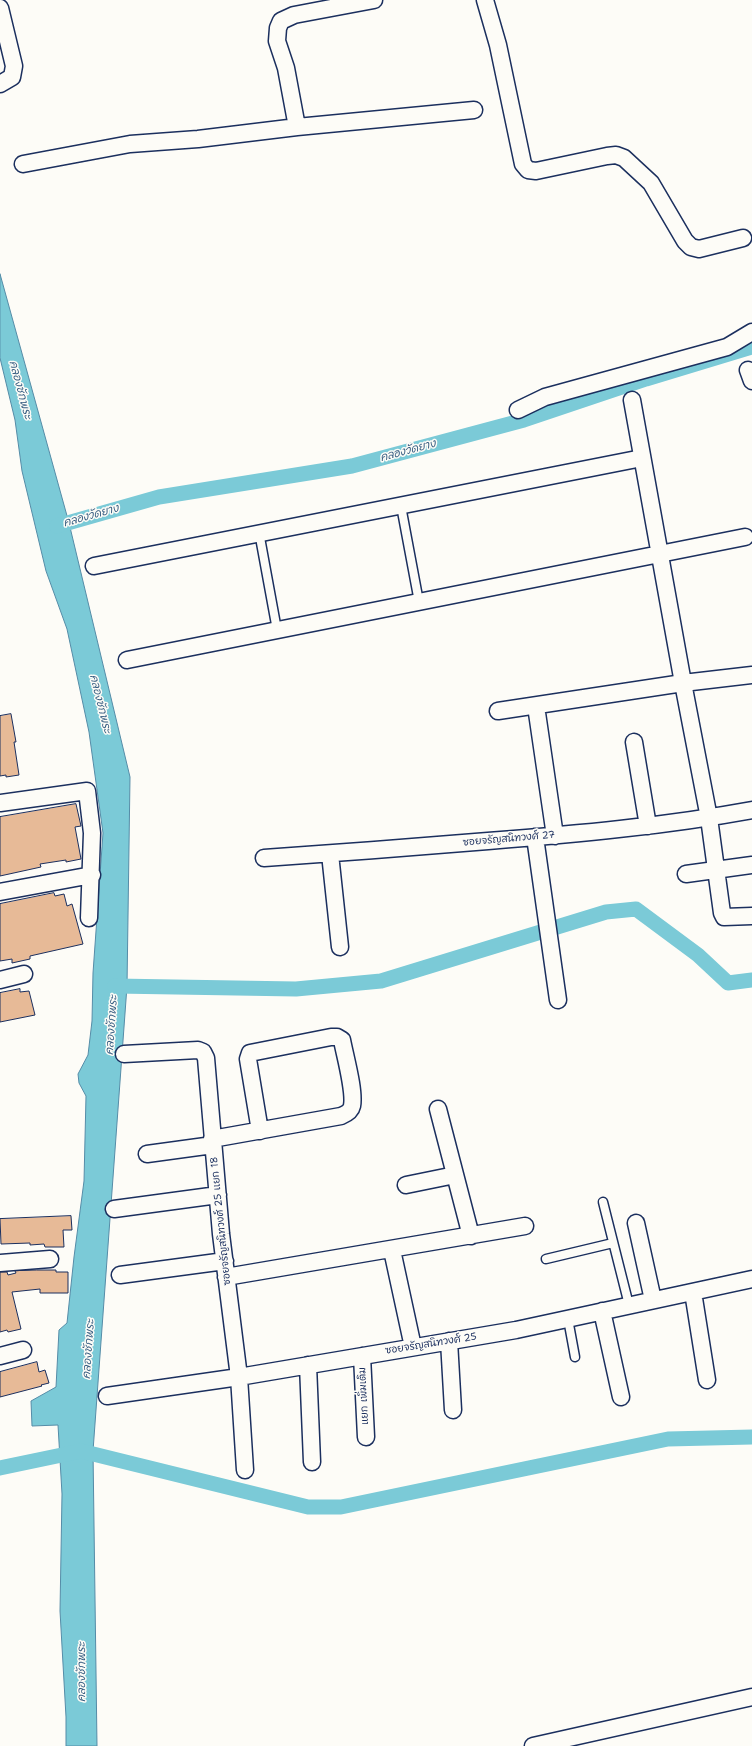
<!DOCTYPE html>
<html>
<head>
<meta charset="utf-8">
<style>
  body { margin:0 }
  canvas { display:block; background:#fdfcf7 }
</style>
</head>
<body>
<canvas width="752" height="1746"></canvas>
<script>
const ctx = document.querySelector('canvas').getContext('2d');
ctx.lineJoin = 'round';
function fill(path, color) { ctx.fillStyle = color; ctx.fill(path, 'evenodd'); }
function strokePath(path, color, width, dash) { ctx.strokeStyle = color; ctx.lineWidth = width; ctx.lineCap = dash ? 'butt' : 'round'; ctx.setLineDash(dash || []); ctx.stroke(path); }
function drawText(font, color, halo, rows, align = 'center') {
  ctx.font = font + ' "Shantell Sans","Playpen Sans Thai",sans-serif'; ctx.lineWidth = 3; ctx.setLineDash([]); ctx.textBaseline = 'middle'; ctx.strokeStyle = halo; ctx.fillStyle = color; for (const [text, x, y, turn = 0] of rows) {
    ctx.save(); ctx.translate(x, y); ctx.rotate((+turn || 0) * Math.PI / 180); ctx.textAlign = isNaN(turn) ? turn : align; if (halo) ctx.strokeText(text, 0, 0); ctx.fillText(text, 0, 0); ctx.restore();
  }
}
const water = new Path2D(`
  M0,274L69,523L130,777L127,986L93,1451L97,1746H66V1717L60,1611L62,1494L58,1425L32,1426L31,1401L56,1387L59,1330L67,1323L74,1257L84,1181L86,1096L79,1083L78,1074L88,1055L92,1021L93,973L103,833L89,732L67,629L46,571L22,471L15,420L0,358Z`);
const canal = new Path2D(`
  M57,526L159,497L352,466L524,420L646,379L752,347
  M115,986L296,989L381,981L606,912L636,909L698,955L728,983L752,980
  M0,1468L81,1451L308,1507H341L668,1439L752,1437`);
const building = new Path2D(`
  M11,714L16,742H14L19,775L6,777V775L0,776V716Z
  M76,804L81,826L75,827L81,859L66,862V860L40,864L41,867L0,876V817Z
  M54,893L55,896L64,894L67,906L72,904L83,944L30,956V959L12,963V959L0,961V904Z
  M20,989V992L29,991L35,1015L0,1022V993Z
  M71,1216L72,1230H63L64,1247H45L44,1244L30,1245V1243L1,1244L0,1219Z
  M37,1270H56V1272H68V1293H40V1289L12,1292L21,1329L8,1332L7,1330L0,1332V1272H7L8,1275L16,1273L15,1271Z
  M37,1362L39,1372L45,1370L49,1383L41,1385L42,1386L0,1397V1372Z`);
const service = new Path2D(`
  M401,506L419,602
  M259,532L277,630
  M603,1202L629,1305
  M546,1259L613,1243
  M568,1319L575,1357`);
const minor = new Path2D(`
  M485,0L498,45L523,164L528,170L536,171L607,156L616,155L624,158L651,183L685,241L691,247L699,249L743,238
  M0,8L14,66L12,77L0,84
  M297,127L286,68L277,41L278,28L281,21L294,15L374,0
  M23,164L130,144L198,139L297,127L474,110
  M748,370L752,381
  M632,400L683,683L709,818L722,913L724,917L752,916
  M518,410L545,397L727,347L752,332
  M94,566L642,458
  M127,660L745,537
  M536,706L555,836
  M498,711L683,683L752,675
  M634,742L648,826
  M0,803L87,791L92,833L89,918
  M535,837L558,1000
  M330,854L340,947
  M264,858C339,853 413,847 488,841C576,834 665,826 752,810
  M686,874L752,865
  M0,892L92,875
  M0,980L24,974
  M124,1054L198,1050L203,1052L206,1058L221,1234L239,1377L245,1470
  M438,1109L471,1236
  M212,1139L341,1116C346,1114 351,1111 352,1106C355,1091 345,1056 342,1040L337,1037H331L250,1053L248,1059L260,1131
  M147,1154L213,1145
  M406,1185L455,1175
  M114,1209L218,1195
  M636,1223L653,1300
  M392,1250L413,1347
  M0,1263L50,1259
  M120,1275L225,1261
  M226,1277L525,1226
  M693,1292L707,1380
  M602,1311L621,1397
  M449,1341L453,1410
  M0,1356L23,1350
  M362,1356L366,1437
  M308,1365L312,1462
  M107,1396L239,1377L516,1330L752,1279
  M533,1746L752,1697`);
const streetNames = [
  ["ซอยจรัญสนิทวงศ์ 27",509,839,-5],
  ["ซอยจรัญสนิทวงศ์ 25 แยก 18",221,1221,-96],
  ["ซอยจรัญสนิทวงศ์ 25",431,1344,-9],
  ["แยก เพิ่มเติม",364,1396,-93]
];
const waterNames = [
  ["คลองชักพระ",20,390,75],
  ["คลองวัดยาง",408,451,-15],
  ["คลองวัดยาง",91,516,-16],
  ["คลองชักพระ",100,704,76],
  ["คลองชักพระ",112,1025,-86],
  ["คลองชักพระ",89,1349,-86],
  ["คลองชักพระ",82,1672,-90]
];
fill(water, '#7bcad7');
strokePath(water, '#558ca7', 1);
strokePath(canal, '#7bcad7', 15);
fill(building, '#e7ba97');
strokePath(building, '#1b2f5e', 1);
strokePath(service, '#1b2f5e', 11);
strokePath(minor, '#1b2f5e', 19);
strokePath(service, '#fdfcf7', 8);
strokePath(minor, '#fdfcf7', 16);
drawText('10px', '#1b2f5e', '#fdfcf7', streetNames);
drawText('italic 11px', '#385e82', '#fdfcf7', waterNames);
</script>
</body>
</html>
